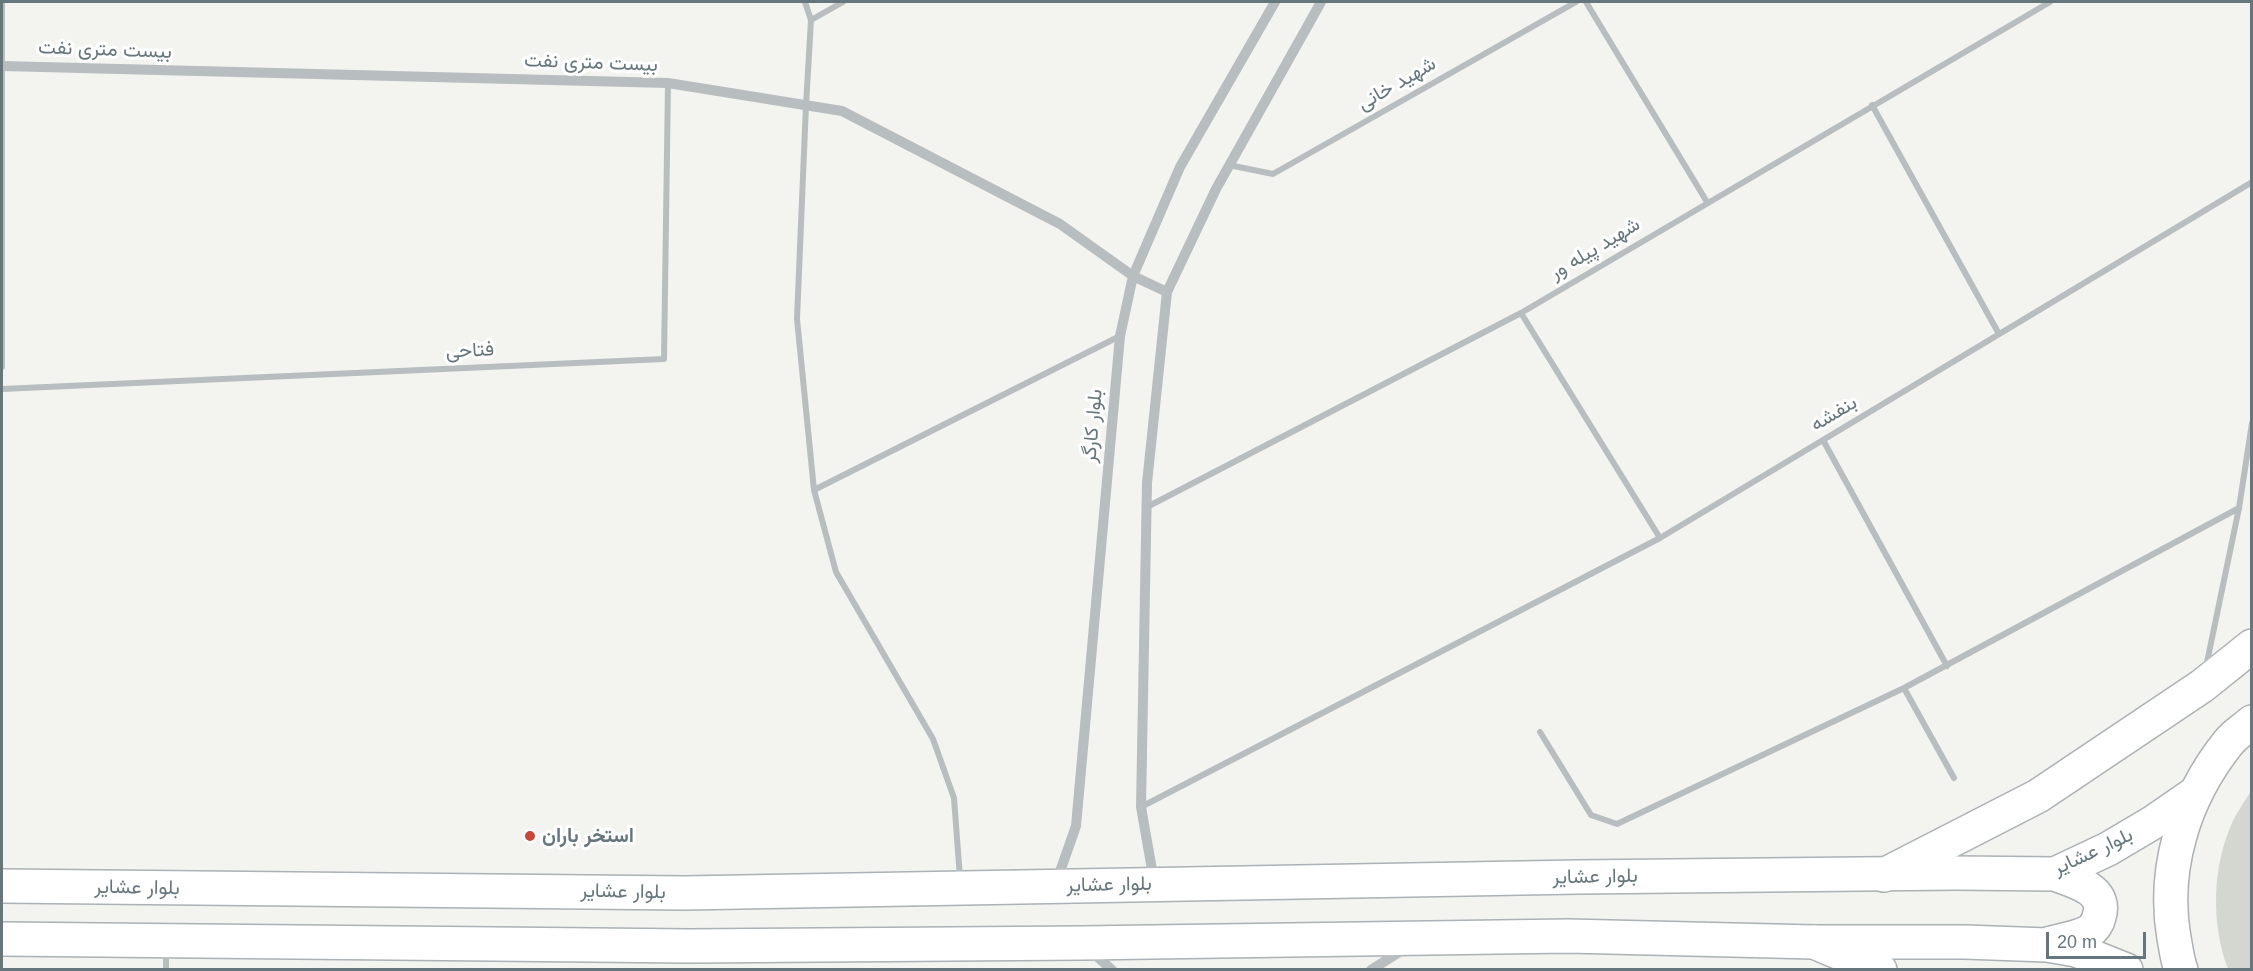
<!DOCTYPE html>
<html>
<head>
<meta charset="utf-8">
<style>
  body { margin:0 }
  #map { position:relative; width:2253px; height:971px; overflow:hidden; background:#f3f3f0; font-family:Helvetica,sans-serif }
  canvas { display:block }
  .frame { position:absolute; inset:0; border:3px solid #66767d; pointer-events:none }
  .scale { position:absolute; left:2046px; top:932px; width:100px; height:27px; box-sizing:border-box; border:3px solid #66767d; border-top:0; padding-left:8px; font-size:18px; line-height:21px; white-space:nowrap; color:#66767d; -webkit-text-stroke:4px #fff; paint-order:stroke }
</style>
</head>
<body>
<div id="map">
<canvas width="2253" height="971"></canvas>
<div class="frame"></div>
<div class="scale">20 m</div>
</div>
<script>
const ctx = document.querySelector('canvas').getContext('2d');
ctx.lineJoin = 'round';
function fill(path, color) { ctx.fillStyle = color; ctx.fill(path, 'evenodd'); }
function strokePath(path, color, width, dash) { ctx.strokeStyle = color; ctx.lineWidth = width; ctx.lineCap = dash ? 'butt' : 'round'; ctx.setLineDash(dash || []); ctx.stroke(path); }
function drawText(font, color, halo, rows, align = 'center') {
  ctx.font = font + ' Helvetica,Vazirmatn,sans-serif'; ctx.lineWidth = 6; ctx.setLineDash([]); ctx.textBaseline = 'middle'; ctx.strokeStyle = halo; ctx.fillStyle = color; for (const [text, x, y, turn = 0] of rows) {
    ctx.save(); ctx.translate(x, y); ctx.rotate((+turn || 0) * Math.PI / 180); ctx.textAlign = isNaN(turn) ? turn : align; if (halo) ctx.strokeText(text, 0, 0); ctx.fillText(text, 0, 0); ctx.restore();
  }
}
const green = new Path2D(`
  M2251,791V969H2228C2211,924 2212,868 2232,823C2237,812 2245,801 2251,791Z`);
const minor = new Path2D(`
  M805,2L811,20L806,105L797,319L814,490L836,572L933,739L954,798L960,878
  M1586,2L1707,202
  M811,20L843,2
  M1872,105L1999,334
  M1229,165L1273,174L1576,2
  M1521,313L1660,538L2252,182
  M2,367V2
  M2,389L664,359L668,83
  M1823,440L1947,666
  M814,490L1120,336
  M1147,507L1521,313L2050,2
  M2206,667L2239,508L2252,423
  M1904,688L1954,778
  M1540,732L1591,815L1617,824L1904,688L2239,508
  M1141,807L1660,538
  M166,970V951`);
const tertiary = new Path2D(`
  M2,66L668,83L842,111L1060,224L1133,276L1167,292
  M1154,881L1141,807L1147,483L1167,292L1216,189L1321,2
  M1056,883L1076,826L1120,336L1133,276L1180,167L1275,2
  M1091,951L1112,970
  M1371,970L1404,949`);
const secondary = new Path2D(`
  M2,886L685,893L1578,877L1956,873L2055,874L2108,849L2152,823L2194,794
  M2,939L690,946L1082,943L1568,936L1814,942H1965L2047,945L2076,950L2126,970
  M2048,944C2061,940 2077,938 2088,932C2094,929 2098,922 2099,917C2108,889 2075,882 2055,874
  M2181,970C2177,959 2176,948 2174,938C2162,869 2184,798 2228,743C2234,735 2244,729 2252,722`);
const primary = new Path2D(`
  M1884,875L2038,796L2202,686L2252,646
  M1814,942L1880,970`);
const markers = [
  [530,836,6,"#ca4639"]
];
const streetNames = [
  ["بیست متری نفت",105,50,2],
  ["بیست متری نفت",591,63,2],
  ["شهید خانی",1397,84,-30],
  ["شهید پیله ور",1595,249,-31],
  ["فتاحی",470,351,-3],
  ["بنفشه",1834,414,-31],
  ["بلوار کارگر",1093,426,-85],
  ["بلوار عشایر",2093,852,-25],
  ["بلوار عشایر",1595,877,-1],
  ["بلوار عشایر",1109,885,-1],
  ["بلوار عشایر",137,888,1],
  ["بلوار عشایر",623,892,1]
];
const poiNames = [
  ["استخر باران",542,836]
];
fill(green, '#d3d7cf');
strokePath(secondary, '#abb1b4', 36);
strokePath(primary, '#acb1b3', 36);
strokePath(minor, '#b8bdbf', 6);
strokePath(tertiary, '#b8bdbf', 10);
strokePath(secondary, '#fff', 33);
strokePath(primary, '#fff', 33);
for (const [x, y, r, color] of markers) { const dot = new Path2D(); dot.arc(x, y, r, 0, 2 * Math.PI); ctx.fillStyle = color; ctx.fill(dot); strokePath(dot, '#fff', 2); }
drawText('20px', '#66767d', '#fff', streetNames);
drawText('bold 20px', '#66767d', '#fff', poiNames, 'left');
</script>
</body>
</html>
